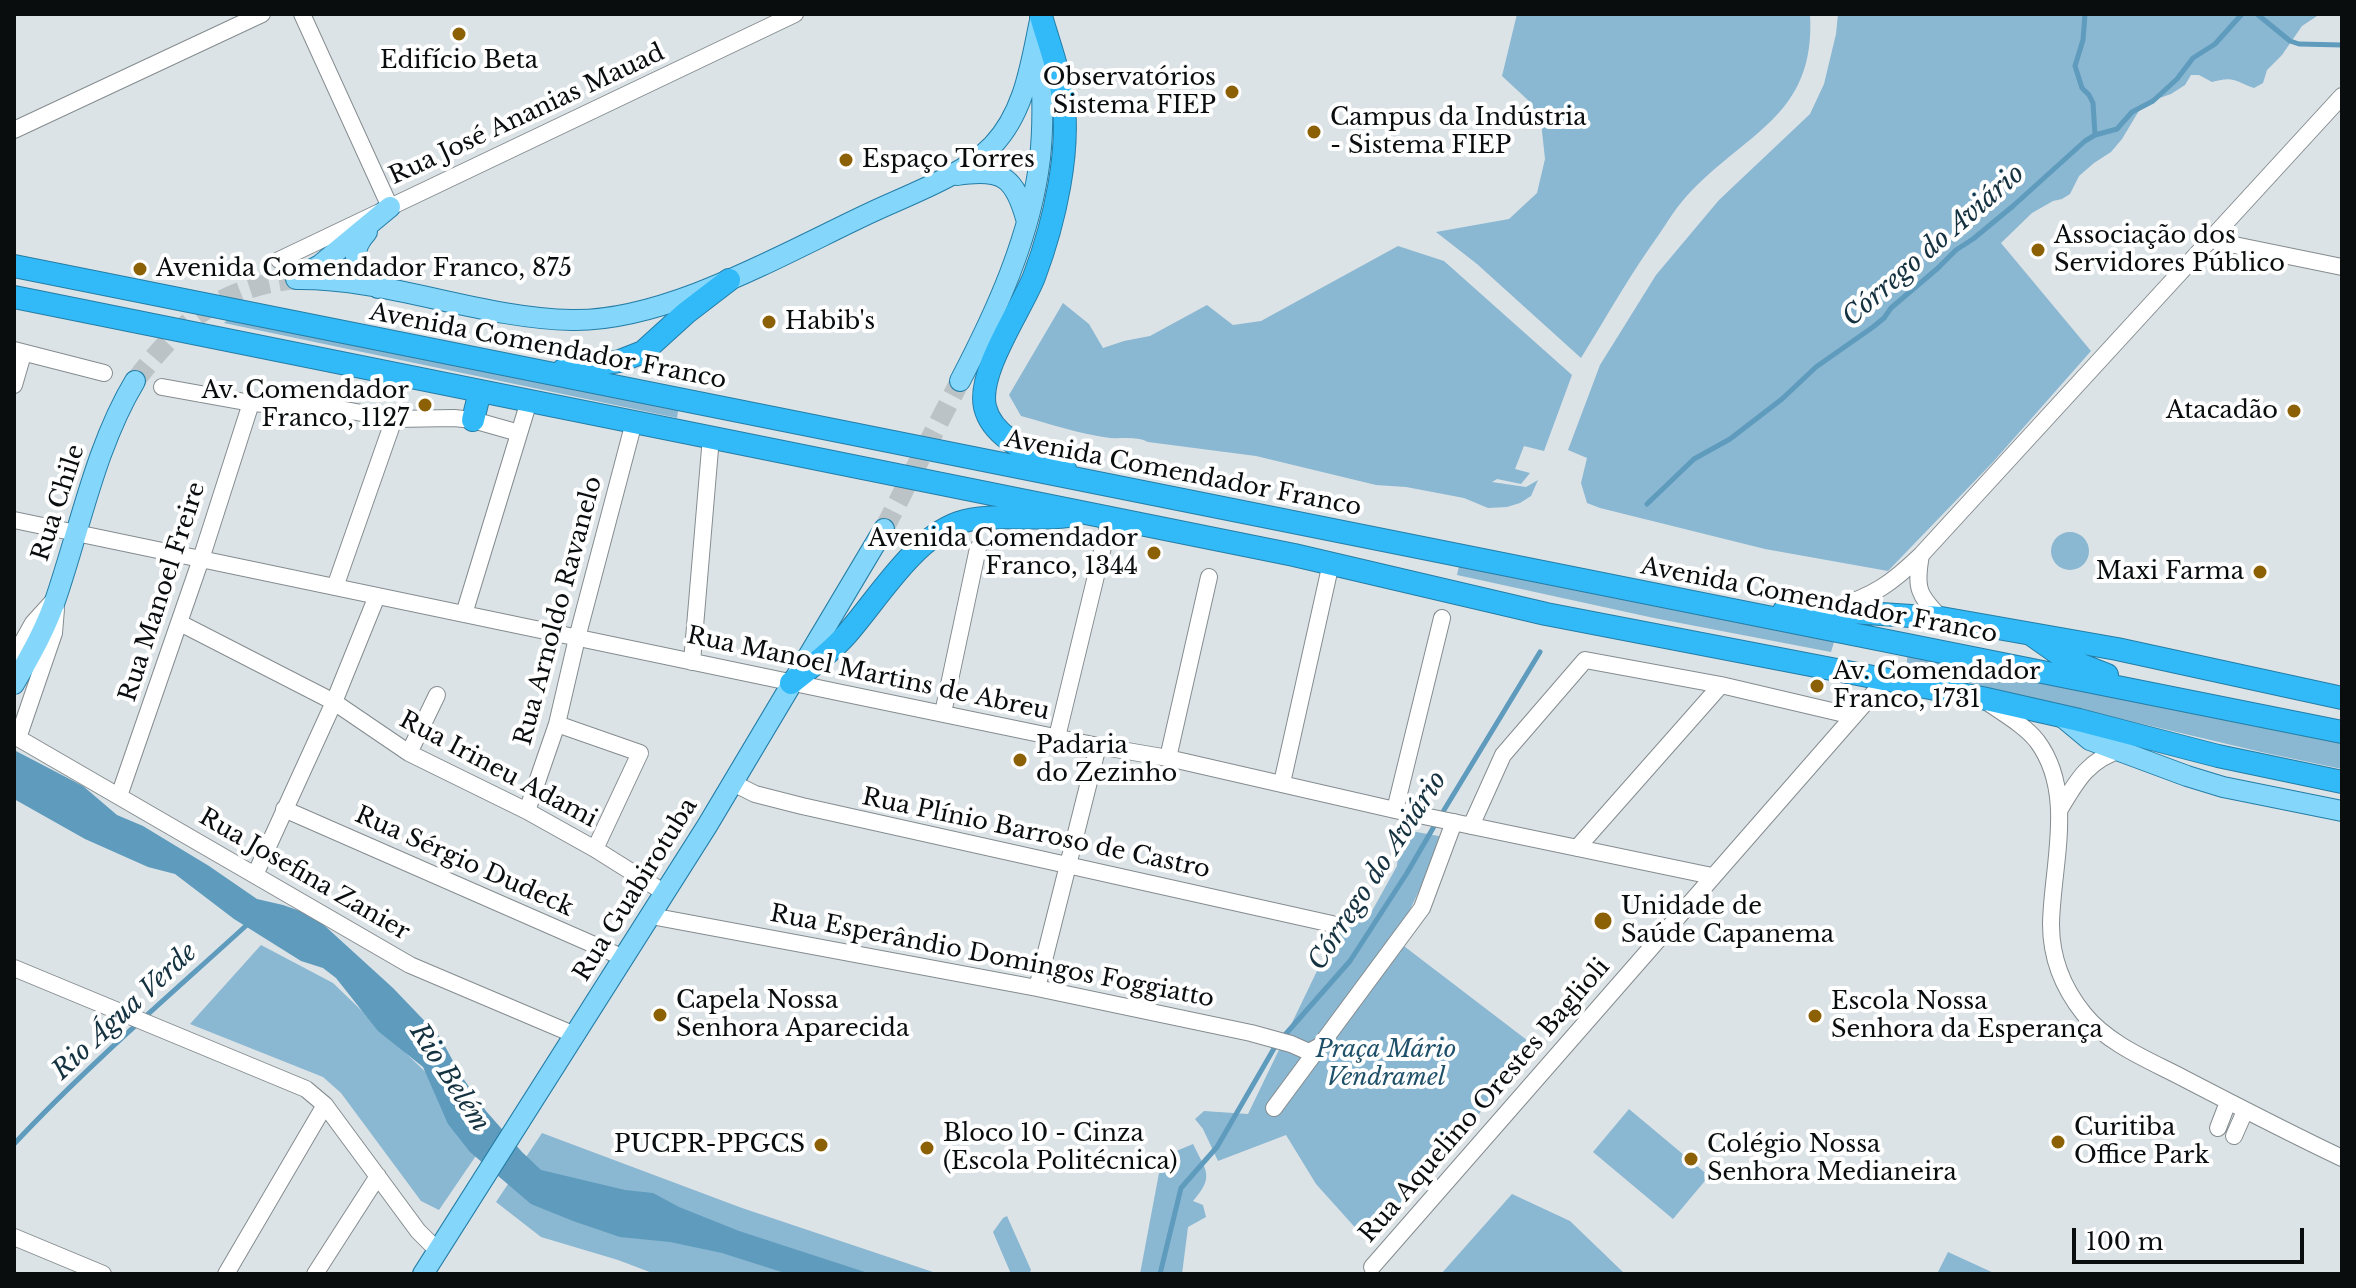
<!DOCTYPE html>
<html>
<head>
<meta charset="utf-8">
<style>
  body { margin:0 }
  #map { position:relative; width:2356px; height:1288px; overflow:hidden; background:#dce3e7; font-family:"Libre Baskerville",serif }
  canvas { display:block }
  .frame { position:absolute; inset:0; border:16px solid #0a0d0e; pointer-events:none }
  .scale { position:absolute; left:2072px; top:1228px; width:232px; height:36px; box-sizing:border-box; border:4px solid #0a0d0e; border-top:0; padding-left:10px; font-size:24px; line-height:28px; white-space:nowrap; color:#0a0d0e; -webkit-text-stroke:6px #fff; paint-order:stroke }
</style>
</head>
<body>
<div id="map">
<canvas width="2356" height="1288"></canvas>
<div class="frame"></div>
<div class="scale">100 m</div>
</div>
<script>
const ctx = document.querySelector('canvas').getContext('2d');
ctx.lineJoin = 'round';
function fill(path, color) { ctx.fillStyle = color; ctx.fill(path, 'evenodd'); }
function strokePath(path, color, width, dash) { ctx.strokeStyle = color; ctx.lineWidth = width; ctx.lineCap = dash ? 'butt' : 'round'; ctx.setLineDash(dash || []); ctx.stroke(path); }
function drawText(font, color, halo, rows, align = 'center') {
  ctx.font = font + ' "Libre Baskerville",serif'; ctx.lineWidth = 8; ctx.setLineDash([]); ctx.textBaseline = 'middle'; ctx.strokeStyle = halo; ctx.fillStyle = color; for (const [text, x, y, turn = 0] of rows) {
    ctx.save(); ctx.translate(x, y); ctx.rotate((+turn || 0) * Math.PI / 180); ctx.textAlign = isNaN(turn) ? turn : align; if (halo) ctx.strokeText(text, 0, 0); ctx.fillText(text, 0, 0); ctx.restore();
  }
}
const green = new Path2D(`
  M1517,14H1810C1816,118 1744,132 1685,198C1676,208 1668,221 1660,233C1631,273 1607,316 1581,358L1477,264L1436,232L1509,219L1537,193L1545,159L1541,122L1530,102L1502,76Z
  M1838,14H2320L2302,26L2282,55L2267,70L2263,83L2254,88C2233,81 2236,76 2212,82L2199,75H2191L2185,85L2171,94L2151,101L2140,109L2122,139L2111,152L2094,163L2079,176L2070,194L2062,199L2053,201L2032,213L2001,243L2091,351L1993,462L1888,571L1765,549L1600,508L1587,503L1581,483L1587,458L1568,450L1600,365L1656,275L1719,200L1810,114L1824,84L1836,34Z
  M1398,246L1444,261L1572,375L1544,451L1524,446L1515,469L1530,473L1521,484L1497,479L1492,482L1526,487L1538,480L1531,496L1520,503L1507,507L1488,508L1464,498L1406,487L1376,485L1256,456L1148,442C1136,436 1123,439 1110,438C1080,434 1050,424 1021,416L1009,395L1063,303L1089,324L1103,348L1124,341L1150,336L1207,305L1233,325L1261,321Z
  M235,313L679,404L677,418L224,323Z
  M2051 551a19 19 0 1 1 38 0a19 19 0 1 1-38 0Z
  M1459,566L1835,639L1831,652L1654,618L1457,575Z
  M1908,652L2342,743V769L2261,752L1906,668Z
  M1400,829L1444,837L1396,940L1536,1047L1369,1243L1316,1184L1286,1135L1218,1161L1203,1129L1195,1119L1204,1111L1248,1114L1316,973L1352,907L1372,911L1397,866Z
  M261,945L333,983L441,1087L484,1144L439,1210L421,1201L341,1093L323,1077L190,1024Z
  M1629,1109L1709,1176L1673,1219L1593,1152Z
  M542,1133L742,1208L939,1274H655L618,1260L541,1237L496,1202Z
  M1193,1144C1206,1171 1215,1176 1193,1201L1203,1205L1206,1217L1188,1227L1182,1274H1140L1162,1157Z
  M1512,1194L1570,1221L1625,1274H1441Z
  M1007,1216L1031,1270L1029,1274H1011L993,1232L1003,1218Z
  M1948,1252L1996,1274H1937Z`);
const water = new Path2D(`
  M14,750L83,786L117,815L143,826L209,866L257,899L283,905L314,916L393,988L440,1037L460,1074L486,1111L522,1152L541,1170L625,1190L653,1193L679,1207L739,1231L871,1274H788L722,1253L670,1242L620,1237L573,1221L531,1204L470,1152L448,1124L423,1067L378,1031L336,978L323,968L301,961L234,919L175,874L148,867L85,839L14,799Z`);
const stream = new Path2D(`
  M2085,14L2083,40L2075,66L2082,88L2089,95L2093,103L2095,135
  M2257,14L2290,41L2299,44L2342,45
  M1647,504L1694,459L1730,439L1782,399L1816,367L1873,327L1884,318L1891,308L1938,268L1956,250L1973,239L2013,206L2085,141L2095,135L2117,129L2132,112L2153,101L2177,79L2193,58L2215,44L2242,14
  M1441,815L1540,652
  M14,1144C87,1066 170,995 249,923
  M1160,1274L1181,1188L1217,1147L1276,1045L1350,961L1407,873L1436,823`);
const majorTunnel = new Path2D(`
  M135,381C180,322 220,287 296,279
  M884,529L960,381`);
const minor = new Path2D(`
  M302,14L390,207
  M14,130L262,14
  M2210,240L2342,267
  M279,260L795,14
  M14,350L104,373
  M14,385L23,354
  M162,387L251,403L340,409L394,419L454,418L473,420L519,433
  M14,520L842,693L1098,746L1168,758L1395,810L1712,876
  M1921,555C1915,588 1918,595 1941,618
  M335,587L394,419
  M1835,607C1873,597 1893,582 1921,555L2342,96
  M56,609L54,633L18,738L410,965L575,1035
  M464,614L529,401
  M180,623L334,702L409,753L527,811L595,849L665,893
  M14,657L33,623L52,602
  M692,662L711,437
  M1990,704C2006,715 2025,726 2037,741C2076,793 2052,865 2051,924C2051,957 2063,988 2084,1014C2109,1045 2151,1061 2185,1079C2237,1106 2289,1133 2342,1158
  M943,713L978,548
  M557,724L640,753L595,849
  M1057,737L1110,518
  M409,753L437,695
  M1168,758L1209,577
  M733,783L755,794L802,806L1332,924
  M1282,783L1331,563
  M119,796L201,559L251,403
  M284,809L624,958
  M2060,809C2077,780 2089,759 2123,749
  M1395,810L1442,618
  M527,811L557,724L577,638L634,422
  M1471,826L1503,755L1585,660L1721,685L1853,716
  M1577,848L1721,685
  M255,875L334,702L377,596
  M651,916L1037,988L1251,1033L1291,1044L1309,1052L1320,1046
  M14,968L306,1089L325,1105L418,1231L438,1251
  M1037,988L1098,746
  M1274,1108L1422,908L1454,822
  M2218,1128L2228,1102
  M2234,1136L2245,1111
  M14,1237L103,1274
  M1372,1267L1886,679
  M226,1274L325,1105
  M315,1274L378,1176`);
const major = new Path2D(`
  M957,175C1003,168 1015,177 1027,222
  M367,232C345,256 359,269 378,288
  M298,277L320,265L390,207
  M296,279C389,278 478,318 572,320C667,322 786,252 872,212C908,195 966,174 993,145C1026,110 1031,61 1041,16
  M960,381C996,312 1031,236 1040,158C1044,122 1042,85 1041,48
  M14,684C30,656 47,627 57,595C81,524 96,446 135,381
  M2060,715L2090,740L2187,776L2223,787L2342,811
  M423,1274L707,826L884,529`);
const highway = new Path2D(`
  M1041,16C1048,41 1058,67 1062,92C1072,149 1054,224 1034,277C1021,310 977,372 985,407C993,441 1038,455 1065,469
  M14,266L2342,732
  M14,297L1294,555L1546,614L1982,698L2079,720L2218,756L2342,782
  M563,370L620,361L643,352L686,313L729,280
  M473,420L480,391
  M1784,611L1821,610L1941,618L2117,649L2342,698
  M2032,635L2066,659L2107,675
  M791,683C810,668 830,653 846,635C877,600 913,539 958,523C990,512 1032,521 1067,516`);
const markers = [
  [459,34,8,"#8c6004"],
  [1232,92,8,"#8c6004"],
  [1314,132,8,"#8c6004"],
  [846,160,8,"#8c6004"],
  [2038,250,8,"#8c6004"],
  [140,269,8,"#8c6004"],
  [769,322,8,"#8c6004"],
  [425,405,8,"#8c6004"],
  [2294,411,8,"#8c6004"],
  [1154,553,8,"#8c6004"],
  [2260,572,8,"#8c6004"],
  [1817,686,8,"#8c6004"],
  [1020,760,8,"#8c6004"],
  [1603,921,10,"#8c6004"],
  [660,1015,8,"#8c6004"],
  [1815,1016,8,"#8c6004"],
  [2058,1142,8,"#8c6004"],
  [821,1145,8,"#8c6004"],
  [927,1148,8,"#8c6004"],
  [1691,1159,8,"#8c6004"]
];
const poiNames = [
  ["Edifício Beta",459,61,"center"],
  ["Observatórios",1216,78,"right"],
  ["Sistema FIEP",1216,106,"right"],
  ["Campus da Indústria",1330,118],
  ["- Sistema FIEP",1330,146],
  ["Espaço Torres",862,160],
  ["Associação dos",2054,236],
  ["Servidores Público",2054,264],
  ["Avenida Comendador Franco, 875",156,269],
  ["Habib's",785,322],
  ["Av. Comendador",409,391,"right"],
  ["Franco, 1127",409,419,"right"],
  ["Atacadão",2278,411,"right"],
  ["Avenida Comendador",1138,539,"right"],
  ["Franco, 1344",1138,567,"right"],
  ["Maxi Farma",2244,572,"right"],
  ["Av. Comendador",1833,672],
  ["Franco, 1731",1833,700],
  ["Padaria",1036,746],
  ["do Zezinho",1036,774],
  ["Unidade de",1621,907],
  ["Saúde Capanema",1621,935],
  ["Capela Nossa",676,1001],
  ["Senhora Aparecida",676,1029],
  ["Escola Nossa",1831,1002],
  ["Senhora da Esperança",1831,1030],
  ["Curitiba",2074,1128],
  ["Office Park",2074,1156],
  ["Bloco 10 - Cinza",943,1134],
  ["(Escola Politécnica)",943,1162],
  ["PUCPR-PPGCS",805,1145,"right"],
  ["Colégio Nossa",1707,1145],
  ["Senhora Medianeira",1707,1173]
];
const streetNames = [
  ["Rua José Ananias Mauad",527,115,-25],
  ["Avenida Comendador Franco",548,347,11],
  ["Avenida Comendador Franco",1183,474,11],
  ["Rua Chile",59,503,-72],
  ["Rua Manoel Freire",163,592,-72],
  ["Avenida Comendador Franco",1819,601,11],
  ["Rua Arnoldo Ravanelo",559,611,-75],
  ["Rua Manoel Martins de Abreu",868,674,12],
  ["Rua Irineu Adami",498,770,28],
  ["Rua Plínio Barroso de Castro",1036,834,12],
  ["Rua Sérgio Dudeck",464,862,24],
  ["Rua Josefina Zanier",304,875,30],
  ["Rua Guabirotuba",636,890,-58],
  ["Rua Esperândio Domingos Foggiatto",992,957,11],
  ["Rua Aquelino Orestes Baglioli",1485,1101,-49]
];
const parkNames = [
  ["Praça Mário",1386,1050],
  ["Vendramel",1386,1078]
];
const waterNames = [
  ["Córrego do Aviário",1934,246,-41],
  ["Córrego do Aviário",1378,871,-57],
  ["Rio Água Verde",125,1012,-43],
  ["Rio Belém",449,1078,57]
];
fill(green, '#8ab7d1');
fill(water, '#5e9bbd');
strokePath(stream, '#5e9bbd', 5);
strokePath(majorTunnel, '#bcc3c6', 20, [20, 10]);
strokePath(minor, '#858c8f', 18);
strokePath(major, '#247da6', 22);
strokePath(highway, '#247da6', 24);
strokePath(minor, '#fff', 16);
strokePath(major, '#84d6fb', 20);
strokePath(highway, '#32baf8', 22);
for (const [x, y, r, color] of markers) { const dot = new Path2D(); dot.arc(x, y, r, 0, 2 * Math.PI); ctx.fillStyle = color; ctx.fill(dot); strokePath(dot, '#fff', 3); }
drawText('24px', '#0a0d0e', '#fff', poiNames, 'left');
drawText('24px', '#0a0d0e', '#fff', streetNames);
drawText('italic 24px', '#1f5069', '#fff', parkNames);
drawText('italic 26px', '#153241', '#fff', waterNames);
</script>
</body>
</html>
